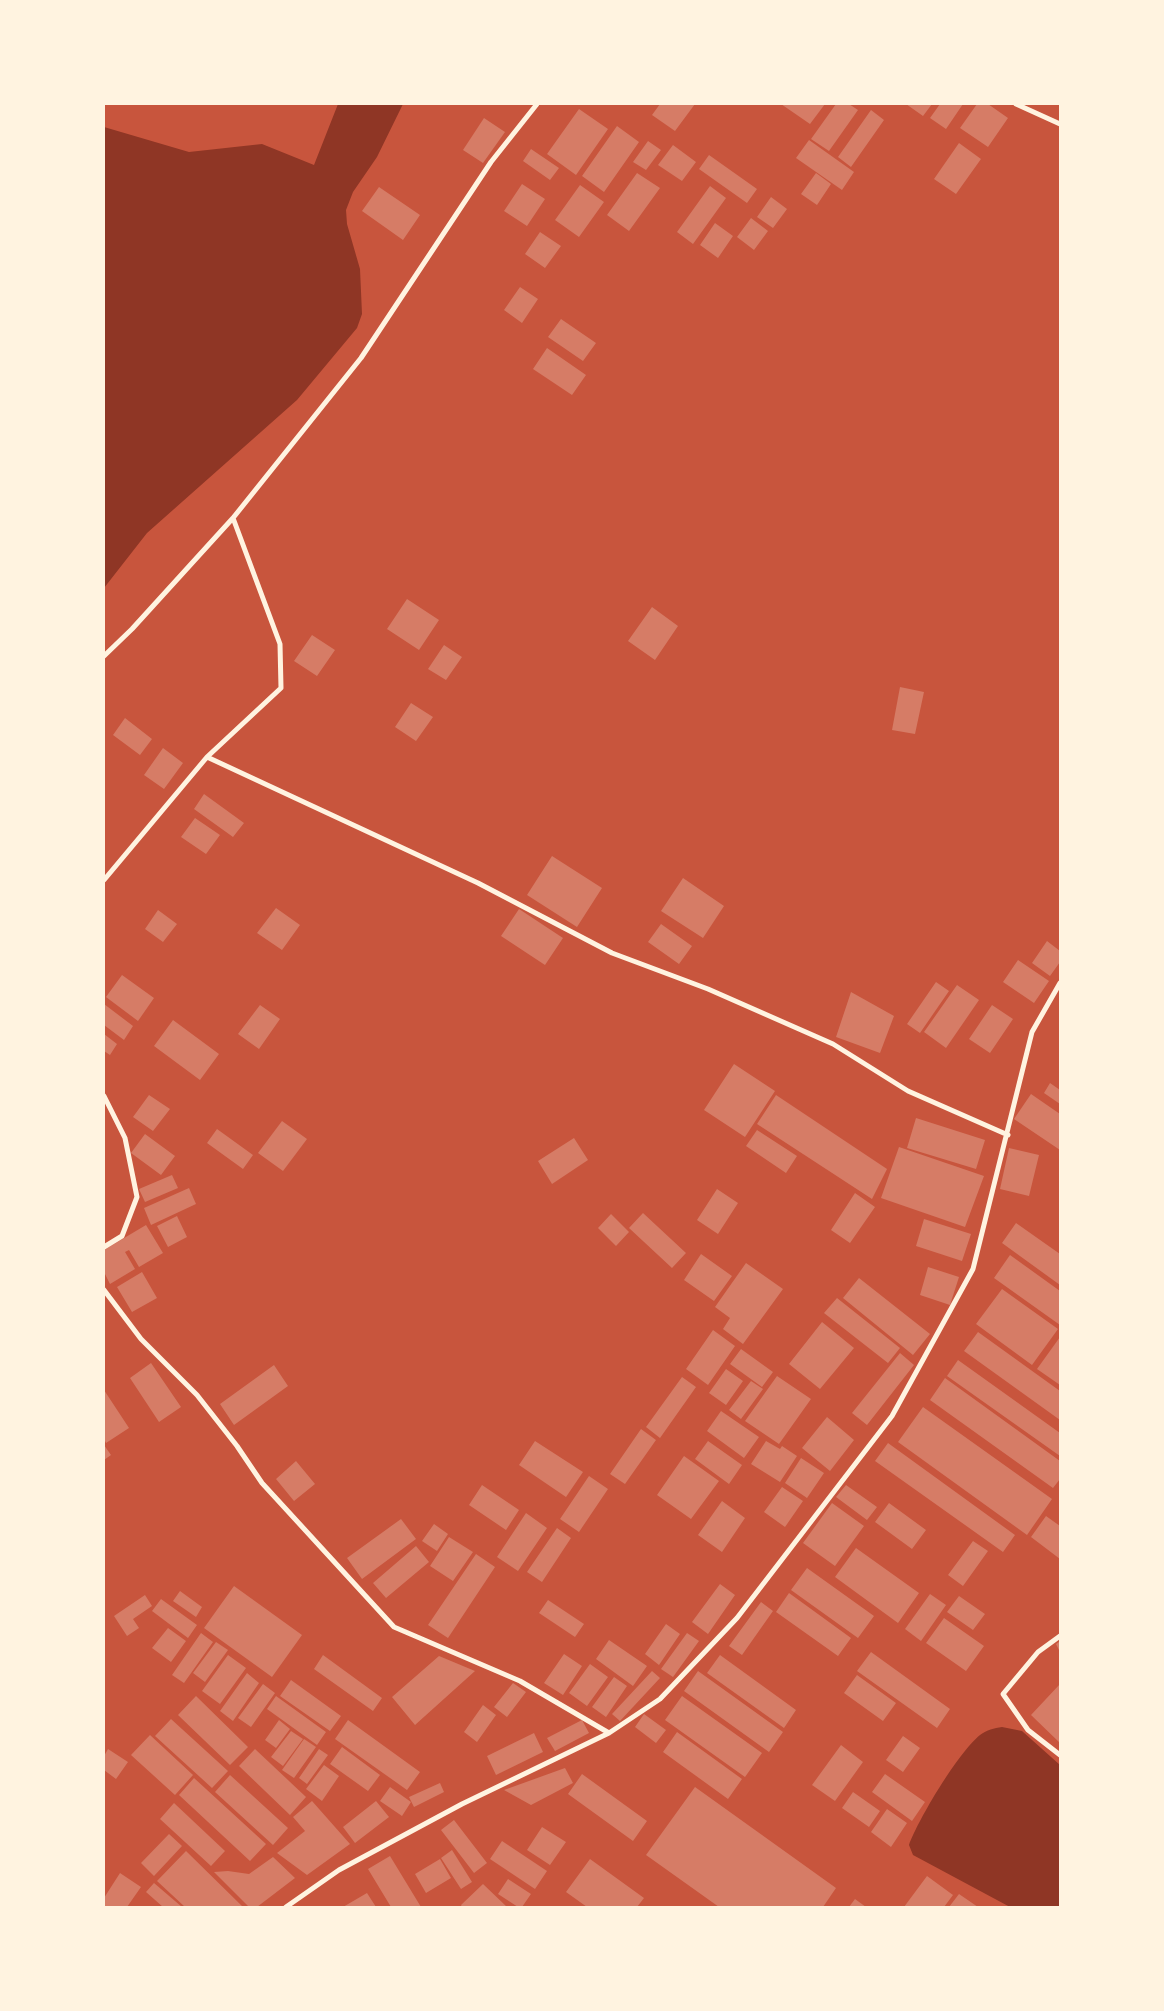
<!DOCTYPE html>
<html>
<head>
<meta charset="utf-8">
<style>
  body { margin:0 }
  #map { position:relative; width:1164px; height:2011px; overflow:hidden; background:#c8553d; font-family:"Roboto Condensed",sans-serif }
  canvas { display:block }
  .frame { position:absolute; inset:0; border:105px solid #fff3e0; pointer-events:none }
</style>
</head>
<body>
<div id="map">
<canvas width="1164" height="2011"></canvas>
<div class="frame"></div>
</div>
<script>
const ctx = document.querySelector('canvas').getContext('2d');
ctx.lineJoin = 'round';
function fill(path, color) { ctx.fillStyle = color; ctx.fill(path, 'evenodd'); }
function strokePath(path, color, width, dash) { ctx.strokeStyle = color; ctx.lineWidth = width; ctx.lineCap = dash ? 'butt' : 'round'; ctx.setLineDash(dash || []); ctx.stroke(path); }
const water = new Path2D(`
  M338,104H403L377,157L353,192L346,210L347,224L360,269L362,314L357,328L297,400L147,533L104,588V127L189,152L262,144L314,165Z
  M1002,1727L1022,1731L1060,1765V1907H1010L913,1855L909,1845C919,1818 958,1753 980,1735C987,1730 994,1728 1002,1727Z`);
const building = new Path2D(`
  M660,104H695L675,131L652,115Z
  M781,104H825L810,124Z
  M836,104H849L858,110L829,151L811,139Z
  M906,104H932L923,116Z
  M940,104H963L946,129L930,118Z
  M977,104H988L1008,118L988,147L960,128Z
  M579,109L608,129L576,175L547,154Z
  M871,110L884,120L851,167L838,157Z
  M484,118L505,132L483,163L463,150Z
  M617,126L639,142L604,192L582,176Z
  M809,140L854,172L842,190L796,158Z
  M648,141L661,150L646,170L633,162Z
  M959,143L981,159L956,194L934,179Z
  M673,145L696,162L682,181L658,165Z
  M531,149L559,168L550,180L523,161Z
  M709,155L757,189L747,203L699,169Z
  M637,173L660,188L629,231L607,215Z
  M816,173L831,184L817,205L801,194Z
  M522,184L545,199L527,226L504,211Z
  M580,185L604,202L579,237L555,220Z
  M710,186L726,198L693,244L677,232Z
  M379,187L420,215L403,240L362,211Z
  M771,197L787,209L773,228L757,217Z
  M751,218L768,231L754,250L737,237Z
  M715,223L733,236L718,258L700,245Z
  M540,232L561,246L545,268L525,254Z
  M520,287L538,299L522,323L504,310Z
  M561,319L596,343L583,361L548,337Z
  M547,348L586,375L572,395L533,369Z
  M407,599L439,620L419,650L387,629Z
  M652,607L678,626L655,660L628,641Z
  M312,635L335,650L317,676L294,661Z
  M444,645L462,657L446,680L428,669Z
  M900,687L924,692L915,734L892,730Z
  M411,703L433,717L416,741L395,727Z
  M125,718L152,739L140,755L113,735Z
  M163,748L183,763L164,789L144,775Z
  M204,794L244,823L233,837L194,809Z
  M195,818L220,835L206,854L181,837Z
  M552,856L602,888L577,927L527,895Z
  M683,878L724,906L703,938L661,911Z
  M276,908L300,925L282,950L257,933Z
  M519,909L563,938L545,965L501,936Z
  M158,910L177,924L163,942L145,929Z
  M661,924L692,946L679,964L648,942Z
  M1047,941L1060,951V962L1050,976L1032,963Z
  M1018,960L1049,981L1034,1003L1003,982Z
  M122,975L154,998L138,1021L106,997Z
  M936,982L949,991L920,1033L907,1024Z
  M957,985L979,1000L946,1048L924,1032Z
  M851,992L894,1016L880,1053L836,1037Z
  M104,1004L133,1026L124,1040L104,1025Z
  M260,1005L280,1019L259,1049L238,1034Z
  M992,1005L1013,1019L990,1053L969,1039Z
  M173,1020L219,1054L200,1080L154,1046Z
  M104,1034L117,1044L110,1055L104,1051Z
  M734,1064L775,1091L745,1137L704,1110Z
  M1050,1083L1060,1090V1104L1044,1093Z
  M1031,1094L1060,1114V1150L1014,1119Z
  M149,1095L170,1109L153,1131L133,1117Z
  M776,1095L887,1169L872,1199L757,1124Z
  M916,1118L985,1140L976,1169L907,1148Z
  M282,1121L307,1139L283,1171L258,1153Z
  M217,1129L253,1155L243,1169L207,1143Z
  M757,1130L797,1156L786,1173L746,1146Z
  M145,1134L175,1156L161,1175L131,1153Z
  M574,1138L588,1160L552,1184L538,1161Z
  M899,1147L984,1176L965,1227L881,1198Z
  M1009,1148L1039,1155L1029,1196L1000,1189Z
  M172,1175L178,1188L145,1202L139,1189Z
  M189,1188L196,1204L151,1225L144,1208Z
  M717,1189L738,1203L718,1234L697,1220Z
  M855,1193L875,1207L850,1243L831,1230Z
  M643,1213L686,1253L672,1268L629,1228Z
  M611,1214L629,1232L616,1246L598,1228Z
  M177,1216L187,1237L168,1247L157,1226Z
  M924,1219L971,1234L962,1261L916,1246Z
  M1016,1223L1060,1254V1285L1002,1243Z
  M146,1225L163,1253L139,1267L129,1250L125,1252L135,1269L110,1284L104,1272V1250Z
  M701,1254L732,1276L714,1301L684,1280Z
  M1010,1255L1060,1291V1325L994,1278Z
  M746,1263L783,1289L743,1344L723,1329L730,1318L715,1307Z
  M928,1267L959,1277L950,1305L920,1295Z
  M142,1272L157,1298L132,1312L117,1287Z
  M859,1278L930,1334L913,1355L843,1298Z
  M1002,1289L1058,1329L1032,1365L976,1324Z
  M837,1298L900,1348L888,1363L824,1313Z
  M822,1322L854,1348L820,1389L789,1364Z
  M713,1330L735,1346L708,1385L686,1369Z
  M978,1332L1060,1391V1420L964,1351Z
  M1060,1337V1385L1037,1369Z
  M741,1349L773,1372L762,1387L730,1364Z
  M900,1353L914,1365L867,1425L852,1413Z
  M958,1360L1060,1433V1456L947,1376Z
  M151,1363L181,1407L159,1422L130,1378Z
  M274,1365L288,1386L234,1425L220,1404Z
  M726,1369L743,1381L726,1405L709,1393Z
  M777,1376L811,1399L779,1444L745,1421Z
  M682,1377L696,1387L660,1438L646,1427Z
  M945,1378L1060,1461V1479L1053,1488L930,1400Z
  M751,1381L763,1389L741,1419L729,1410Z
  M104,1390L129,1428L106,1443L104,1439Z
  M923,1407L1052,1499L1027,1535L898,1442Z
  M721,1411L759,1437L744,1458L707,1431Z
  M827,1417L854,1440L830,1471L802,1448Z
  M641,1429L656,1440L625,1484L610,1474Z
  M535,1441L583,1472L566,1497L519,1465Z
  M708,1441L742,1465L729,1484L695,1459Z
  M766,1441L780,1449L782,1446L797,1456L780,1482L751,1464Z
  M888,1443L1015,1535L1003,1552L875,1461Z
  M104,1445L111,1455L104,1460Z
  M684,1456L719,1481L691,1519L657,1495Z
  M801,1458L824,1473L807,1498L785,1483Z
  M296,1461L315,1484L294,1501L276,1479Z
  M589,1476L608,1489L579,1532L560,1519Z
  M482,1485L519,1510L506,1530L469,1505Z
  M846,1485L877,1507L867,1520L836,1497Z
  M782,1487L803,1501L785,1527L764,1512Z
  M722,1501L745,1518L722,1552L698,1535Z
  M832,1503L864,1526L835,1566L803,1543Z
  M889,1503L926,1530L912,1549L875,1522Z
  M526,1513L547,1528L518,1571L497,1557Z
  M1046,1516L1060,1526V1559L1031,1537Z
  M401,1519L416,1539L362,1579L347,1558Z
  M434,1524L448,1534L437,1551L422,1541Z
  M557,1528L571,1538L542,1582L527,1572Z
  M449,1537L473,1552L453,1581L430,1566Z
  M973,1541L988,1551L963,1586L948,1575Z
  M416,1546L429,1562L386,1598L373,1583Z
  M856,1548L919,1593L898,1623L835,1577Z
  M476,1554L495,1567L448,1638L428,1625Z
  M807,1568L874,1616L858,1638L791,1590Z
  M720,1584L735,1595L708,1634L692,1622Z
  M234,1586L302,1635L272,1677L204,1628Z
  M180,1591L202,1607L196,1617L173,1601Z
  M789,1593L851,1638L838,1656L776,1612Z
  M930,1594L946,1605L921,1641L905,1629Z
  M145,1595L152,1606L133,1619L139,1628L127,1636L114,1616Z
  M959,1596L985,1614L973,1630L947,1612Z
  M161,1599L197,1625L188,1638L152,1611Z
  M548,1600L584,1624L575,1637L539,1613Z
  M761,1602L773,1611L742,1655L729,1646Z
  M944,1618L984,1646L966,1671L926,1643Z
  M666,1624L680,1634L659,1665L645,1654Z
  M168,1628L186,1641L171,1662L152,1648Z
  M201,1633L213,1642L184,1683L172,1675Z
  M687,1633L699,1641L673,1677L661,1669Z
  M609,1640L647,1666L633,1686L596,1659Z
  M1060,1641V1652L1056,1644Z
  M216,1642L228,1650L205,1682L193,1673Z
  M871,1652L950,1709L937,1728L857,1671Z
  M564,1654L582,1666L563,1695L544,1683Z
  M228,1655L246,1668L220,1704L202,1691Z
  M323,1655L382,1698L373,1711L314,1669Z
  M720,1655L796,1710L784,1728L707,1673Z
  M439,1656L475,1671L415,1725L392,1697Z
  M590,1664L608,1677L587,1706L569,1693Z
  M652,1671L660,1678L620,1721L612,1714Z
  M698,1671L783,1732L769,1752L684,1691Z
  M247,1673L259,1683L233,1721L220,1711Z
  M857,1675L896,1703L883,1721L844,1693Z
  M614,1677L627,1686L606,1717L592,1707Z
  M291,1680L341,1716L330,1731L280,1696Z
  M513,1683L526,1692L507,1717L494,1707Z
  M263,1684L275,1693L251,1727L238,1718Z
  M1060,1684V1743L1031,1715Z
  M196,1696L248,1747L230,1765L178,1715Z
  M276,1696L326,1732L317,1745L267,1709Z
  M682,1696L762,1753L745,1777L665,1720Z
  M483,1705L496,1715L477,1742L464,1732Z
  M644,1714L666,1730L656,1743L635,1727Z
  M171,1719L228,1771L212,1788L155,1736Z
  M279,1720L290,1729L276,1748L265,1740Z
  M348,1720L420,1772L407,1790L335,1739Z
  M582,1720L589,1733L555,1751L547,1738Z
  M291,1731L303,1739L283,1766L271,1757Z
  M677,1732L742,1779L728,1799L663,1752Z
  M534,1733L543,1752L496,1775L487,1756Z
  M150,1735L193,1775L175,1795L131,1755Z
  M903,1736L920,1748L903,1772L886,1760Z
  M304,1739L316,1747L294,1778L282,1770Z
  M841,1745L863,1762L835,1801L812,1785Z
  M342,1747L380,1775L368,1791L330,1764Z
  M108,1749L128,1762L116,1779L104,1770V1756Z
  M255,1749L306,1797L290,1815L239,1766Z
  M319,1749L328,1755L307,1784L299,1778Z
  M324,1765L339,1776L322,1801L306,1789Z
  M565,1768L573,1783L531,1805L504,1790Z
  M582,1774L647,1821L633,1841L568,1794Z
  M885,1774L925,1802L912,1821L872,1792Z
  M230,1775L288,1828L273,1845L215,1792Z
  M194,1778L266,1844L250,1861L179,1795Z
  M440,1783L444,1792L414,1807L409,1797Z
  M390,1787L411,1802L402,1816L380,1801Z
  M695,1787L836,1888L823,1907H719L646,1855Z
  M853,1792L880,1811L869,1827L842,1808Z
  M312,1801L350,1844L307,1875L277,1853L305,1831L293,1817Z
  M376,1801L389,1817L355,1843L343,1827Z
  M174,1803L225,1851L211,1866L160,1819Z
  M887,1809L907,1823L891,1847L871,1832Z
  M454,1820L487,1863L474,1873L441,1830Z
  M542,1827L566,1842L550,1865L527,1850Z
  M169,1834L182,1846L154,1876L141,1863Z
  M502,1841L547,1871L535,1889L490,1859Z
  M452,1850L472,1882L461,1889L441,1858Z
  M186,1851L243,1907H185L157,1881Z
  M390,1856L421,1907H391L368,1869Z
  M273,1857L295,1878L257,1907H249L214,1872L228,1871L249,1874Z
  M440,1859L451,1878L426,1893L415,1874Z
  M590,1859L644,1898L637,1907H587L566,1892Z
  M120,1873L141,1887L127,1907H104V1898Z
  M927,1876L953,1895L944,1907H904Z
  M508,1879L531,1894L522,1907H518L498,1894Z
  M154,1883L182,1907H163L146,1892Z
  M483,1884L507,1907H462L461,1905Z
  M367,1893L376,1907H343Z
  M959,1894L978,1907H949Z
  M855,1899L866,1907H849Z`);
const minor = new Path2D(`
  M1016,104L1060,124
  M104,656L132,629L233,518L361,358L491,162L537,104
  M207,757L478,883L612,953L708,989L833,1044L908,1091L1008,1135
  M104,880L207,757L281,688L280,644L233,518
  M104,1096L125,1138L137,1197L122,1236L104,1247
  M104,1290L141,1339L197,1395L237,1446L262,1483L394,1627L520,1681L609,1733
  M1060,1636L1038,1652L1003,1694L1028,1730L1060,1755
  M286,1907L339,1870L462,1804L609,1733L660,1699L737,1618L892,1416L973,1269L1032,1032L1060,983`);
fill(water, '#8f3625');
fill(building, '#d67c66');
strokePath(minor, '#fff3e0', 5);
</script>
</body>
</html>
